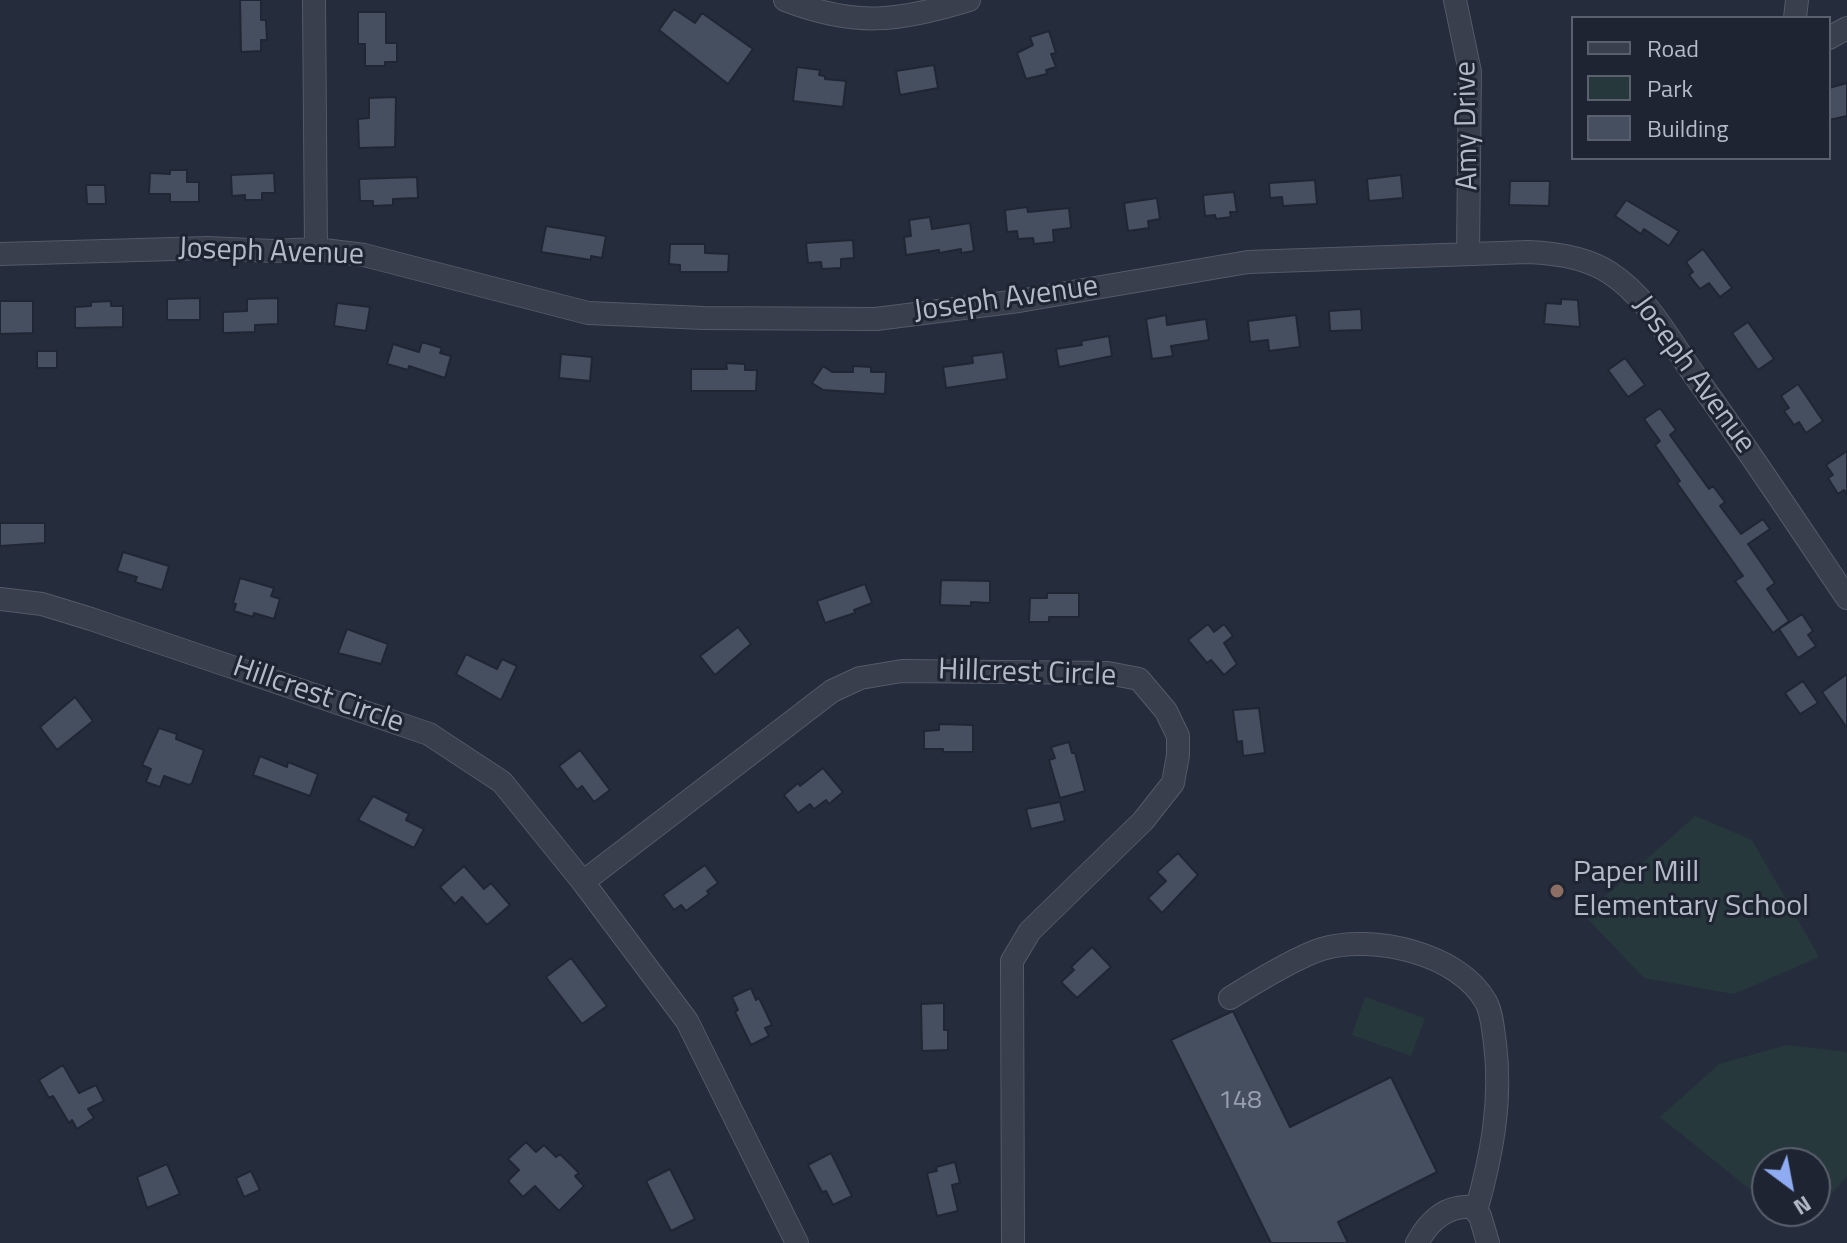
<!DOCTYPE html>
<html>
<head>
<meta charset="utf-8">
<style>
  body { margin:0 }
  #map { position:relative; width:1847px; height:1243px; overflow:hidden; background:#252c3c; font-family:"Titillium Web",sans-serif }
  canvas { display:block }
  .legend { position:absolute; left:1571px; top:16px; width:260px; height:144px; box-sizing:border-box; background:#1e2431; border:2px solid #5a606d; margin:0; padding:10px 14px; list-style:none; font-size:24px; color:#b4bac7 }
  .legend li { display:flex; align-items:center; gap:16px; height:40px }
  .legend b { width:40px; border:2px solid #5a606d }
  .north { position:absolute; left:1751px; top:1147px; width:80px; height:80px; box-sizing:border-box; background:#1e2431; border:2px solid #5a606d; border-radius:50%; rotate:148deg; font-size:22px; font-weight:700; line-height:32px; text-align:center; color:#b4bac7 }
  .north::after { content:''; display:block; margin:auto; width:28px; height:36px; background:#8fabf2; clip-path:polygon(50% 0,100% 100%,50% 72%,0 100%) }
</style>
</head>
<body>
<div id="map">
<canvas width="1847" height="1243"></canvas>
<ul class="legend">
<li><b style="height:10px;background:#393f4c"></b>Road</li>
<li><b style="height:22px;background:#27383d"></b>Park</li>
<li><b style="height:22px;background:#464f60"></b>Building</li>
</ul>
<div class="north">N</div>
</div>
<script>
const ctx = document.querySelector('canvas').getContext('2d');
ctx.lineJoin = 'round';
function fill(path, color) { ctx.fillStyle = color; ctx.fill(path, 'evenodd'); }
function strokePath(path, color, width, dash) { ctx.strokeStyle = color; ctx.lineWidth = width; ctx.lineCap = dash ? 'butt' : 'round'; ctx.setLineDash(dash || []); ctx.stroke(path); }
function drawText(font, color, halo, rows, align = 'center') {
  ctx.font = font + ' "Titillium Web",sans-serif'; ctx.lineWidth = 6; ctx.setLineDash([]); ctx.textBaseline = 'middle'; ctx.strokeStyle = halo; ctx.fillStyle = color; for (const [text, x, y, turn = 0] of rows) {
    ctx.save(); ctx.translate(x, y); ctx.rotate((+turn || 0) * Math.PI / 180); ctx.textAlign = isNaN(turn) ? turn : align; if (halo) ctx.strokeText(text, 0, 0); ctx.fillText(text, 0, 0); ctx.restore();
  }
}
const green = new Path2D(`
  M1695,816L1752,840L1819,957L1734,994L1644,978L1584,915Z
  M1365,997L1425,1018L1411,1056L1352,1035Z
  M1787,1045L1847,1052V1176L1808,1221L1787,1219L1778,1211H1815V1163H1767V1203L1660,1117L1719,1064Z`);
const building = new Path2D(`
  M240,0H261V20H266L267,40H261V51L241,52Z
  M674,9L695,23L702,13L753,49L728,84L659,30Z
  M358,12H386V43H397V62H385V66H365V44H358Z
  M1049,31L1056,53L1051,54L1056,67L1046,70L1047,74L1026,79L1017,53L1033,45L1030,37Z
  M934,65L938,88L900,95L896,71Z
  M797,67L820,70L819,75L825,76V79L846,81L843,107L793,101Z
  M1847,83V116L1829,120V88Z
  M396,97L395,147L359,148L358,119L369,118V98Z
  M170,170H187V182H199V202H170V194H149L150,173L170,174Z
  M274,173L275,193H262V200H245V195L232,196L231,175Z
  M1401,175L1403,198L1369,201L1367,179Z
  M417,177L418,198L393,199V205L373,206V201H360L359,179Z
  M1315,180L1317,204L1283,206L1282,197L1270,198L1269,183Z
  M1510,181H1550L1549,206L1509,205Z
  M86,185H105L106,204H87Z
  M1234,192L1237,212H1230L1231,217L1216,219L1215,215L1205,216L1203,195Z
  M1157,198L1160,219L1148,221L1149,228L1128,231L1124,203Z
  M1626,200L1679,231L1669,246L1644,229L1641,234L1615,216Z
  M1027,207L1028,212L1069,208L1071,228L1053,230L1054,242L1034,244L1033,238L1018,239L1017,231L1007,232L1005,210Z
  M930,217L932,229L970,223L974,251L961,253V249L939,253V250L906,255L904,237L911,236L909,220Z
  M546,226L606,236L602,258L591,256V260L541,252Z
  M853,240L854,258L841,259V268L822,269L821,262L808,263L806,243Z
  M670,244H705V253L729,254L728,272H680V265L669,264Z
  M1703,249L1732,288L1720,297L1709,283L1700,289L1689,275L1693,272L1686,262Z
  M200,298V320H167V299Z
  M278,298V324L255,325V332L223,333V312L247,311V299Z
  M1561,299L1578,300L1580,327L1544,324L1546,303L1561,304Z
  M0,301H33V333L0,334Z
  M111,301V306H123V327L75,328V307L91,306V302Z
  M337,303L370,307L366,331L334,326Z
  M1361,309L1362,330L1330,331L1329,311Z
  M1166,315L1167,325L1206,319L1209,340L1171,346L1173,356L1152,359L1146,319Z
  M1296,315L1300,347L1269,351L1268,340L1250,342L1248,321Z
  M1748,322L1774,359L1758,370L1732,333Z
  M1109,336L1112,356L1059,367L1056,349L1082,345L1081,341Z
  M422,342L442,348L440,353L451,356L445,378L409,366L408,370L387,364L393,344L419,352Z
  M37,351H57V368H37Z
  M1003,352L1007,379L946,388L943,367L973,363L972,356Z
  M561,354L592,357L590,381L559,378Z
  M1625,358L1645,385L1628,397L1608,370Z
  M726,363L745,364V370H757L756,391H691V369H727Z
  M823,366L832,372H853V366L871,367V372H886L885,394L823,390L812,383Z
  M1798,384L1823,421L1806,433L1799,422L1794,425L1784,411L1789,408L1781,396Z
  M1660,408L1676,430L1670,435L1709,489L1713,486L1725,502L1720,506L1741,534L1763,519L1770,529L1748,544L1775,583L1767,589L1789,621L1773,633L1735,581L1743,576L1677,483L1680,481L1655,445L1660,441L1644,419Z
  M1847,451V495L1844,490L1838,494L1828,478L1833,475L1826,465Z
  M0,523H45V543L0,546Z
  M123,552L169,566L162,590L135,582L137,577L117,571Z
  M240,578L274,588L271,596L280,599L274,619L254,613L253,617L234,611L236,604L233,603Z
  M941,580L990,581V603L971,602V606L940,605Z
  M865,584L872,603L854,610L855,613L825,623L817,601Z
  M1047,593H1079V617H1049V622H1029L1030,598H1047Z
  M1802,614L1813,631L1808,635L1816,646L1798,658L1779,629Z
  M1208,624L1214,632L1224,624L1233,636L1224,643L1237,664L1224,675L1211,660L1207,663L1188,640Z
  M738,627L751,644L715,675L700,656Z
  M347,629L388,644L381,664L338,653Z
  M466,654L497,669L502,659L517,666L501,700L456,674Z
  M1847,674V728L1822,692Z
  M1803,681L1818,703L1800,714L1785,693Z
  M75,697L93,721L57,750L40,727Z
  M1259,708L1265,753L1243,756L1242,741L1237,742L1233,710Z
  M939,724L973,725V752H943V749H924V731L939,730Z
  M159,728L177,734L176,739L204,750L192,783L189,785L164,776L160,787L146,782L151,769L142,765Z
  M1069,742L1072,753H1075L1085,791L1060,798L1049,760L1055,758L1051,747Z
  M580,750L610,790L594,802L582,786L577,790L559,766Z
  M260,756L287,767L288,762L318,774L310,796L253,775Z
  M823,768L843,792L829,804L826,800L814,809L810,804L798,813L784,795L798,783L800,786Z
  M373,796L409,814L406,820L424,829L414,848L358,820Z
  M1060,802L1065,821L1031,829L1026,809Z
  M1178,853L1198,875L1162,913L1148,898L1166,881L1157,872Z
  M705,865L718,883L707,891L709,894L686,911L681,905L674,910L663,895Z
  M464,866L484,889L491,883L510,905L487,925L462,897L455,904L440,887Z
  M1092,947L1111,967L1077,998L1061,982L1074,970L1071,967Z
  M571,958L607,1006L582,1024L546,977Z
  M751,988L756,1000L759,998L772,1025L765,1028L769,1036L751,1045L735,1012L738,1010L732,997Z
  M944,1003V1030H948V1050L922,1051L921,1004Z
  M1233,1011L1290,1127L1391,1077L1437,1172L1338,1222L1348,1243H1271L1171,1040Z
  M63,1065L79,1093L96,1085L104,1101L88,1109L94,1118L77,1129L72,1120L69,1123L53,1096L49,1098L39,1080Z
  M526,1142L536,1152L544,1145L556,1157L560,1154L579,1173L575,1176L584,1186L559,1211L535,1186L523,1197L508,1181L519,1170L508,1159Z
  M831,1153L852,1196L833,1205L826,1191L822,1192L808,1165Z
  M955,1162L960,1183L952,1185L958,1211L937,1216L927,1173L937,1171L936,1167Z
  M167,1164L180,1194L147,1208L137,1177Z
  M670,1169L695,1219L671,1231L646,1181Z
  M251,1171L260,1190L244,1197L236,1178Z`);
const minor = new Path2D(`
  M314,0L316,249
  M785,0C855,27 898,22 969,0
  M1455,0L1470,72L1468,254
  M1795,18L1797,0
  M1829,38L1847,28
  M0,254L208,248L272,251L316,249L364,255L588,313L704,318L876,319L1019,301L1248,262L1528,252C1555,253 1586,257 1610,273C1648,298 1669,339 1695,376C1748,449 1797,524 1847,598
  M0,599L42,604L91,619L429,734L502,782L583,882L687,1021L797,1243
  M583,882L832,691L860,678L902,671L1108,673L1139,679L1166,711L1178,736V755L1173,783L1143,821L1030,931L1012,961L1013,1243
  M1230,998C1254,983 1296,957 1322,949C1372,934 1459,953 1486,1002C1492,1013 1493,1030 1495,1043C1502,1101 1492,1155 1476,1211
  M1417,1243C1429,1221 1446,1205 1472,1207L1480,1216L1488,1243`);
const markers = [
  [1557,891,8,"#8d6e63"]
];
const numberNames = [
  ["148",1240,1102]
];
const streetNames = [
  ["Amy Drive",1468,126,-91],
  ["Joseph Avenue",271,253,2],
  ["Joseph Avenue",1006,300,-8],
  ["Joseph Avenue",1693,375,54],
  ["Hillcrest Circle",1027,674,2],
  ["Hillcrest Circle",318,696,19]
];
const poiNames = [
  ["Paper Mill",1573,874],
  ["Elementary School",1573,908]
];
fill(green, '#27383d');
fill(building, '#464f60');
strokePath(building, '#202633', 2);
strokePath(minor, '#545a67', 24);
strokePath(minor, '#393f4c', 22);
for (const [x, y, r, color] of markers) { const dot = new Path2D(); dot.arc(x, y, r, 0, 2 * Math.PI); ctx.fillStyle = color; ctx.fill(dot); strokePath(dot, '#1e2431', 3); }
drawText('26px', '#989fad', null, numberNames);
drawText('30px', '#b4bac7', '#1e2431', streetNames);
drawText('30px', '#b4bac7', '#1e2431', poiNames, 'left');
</script>
</body>
</html>
